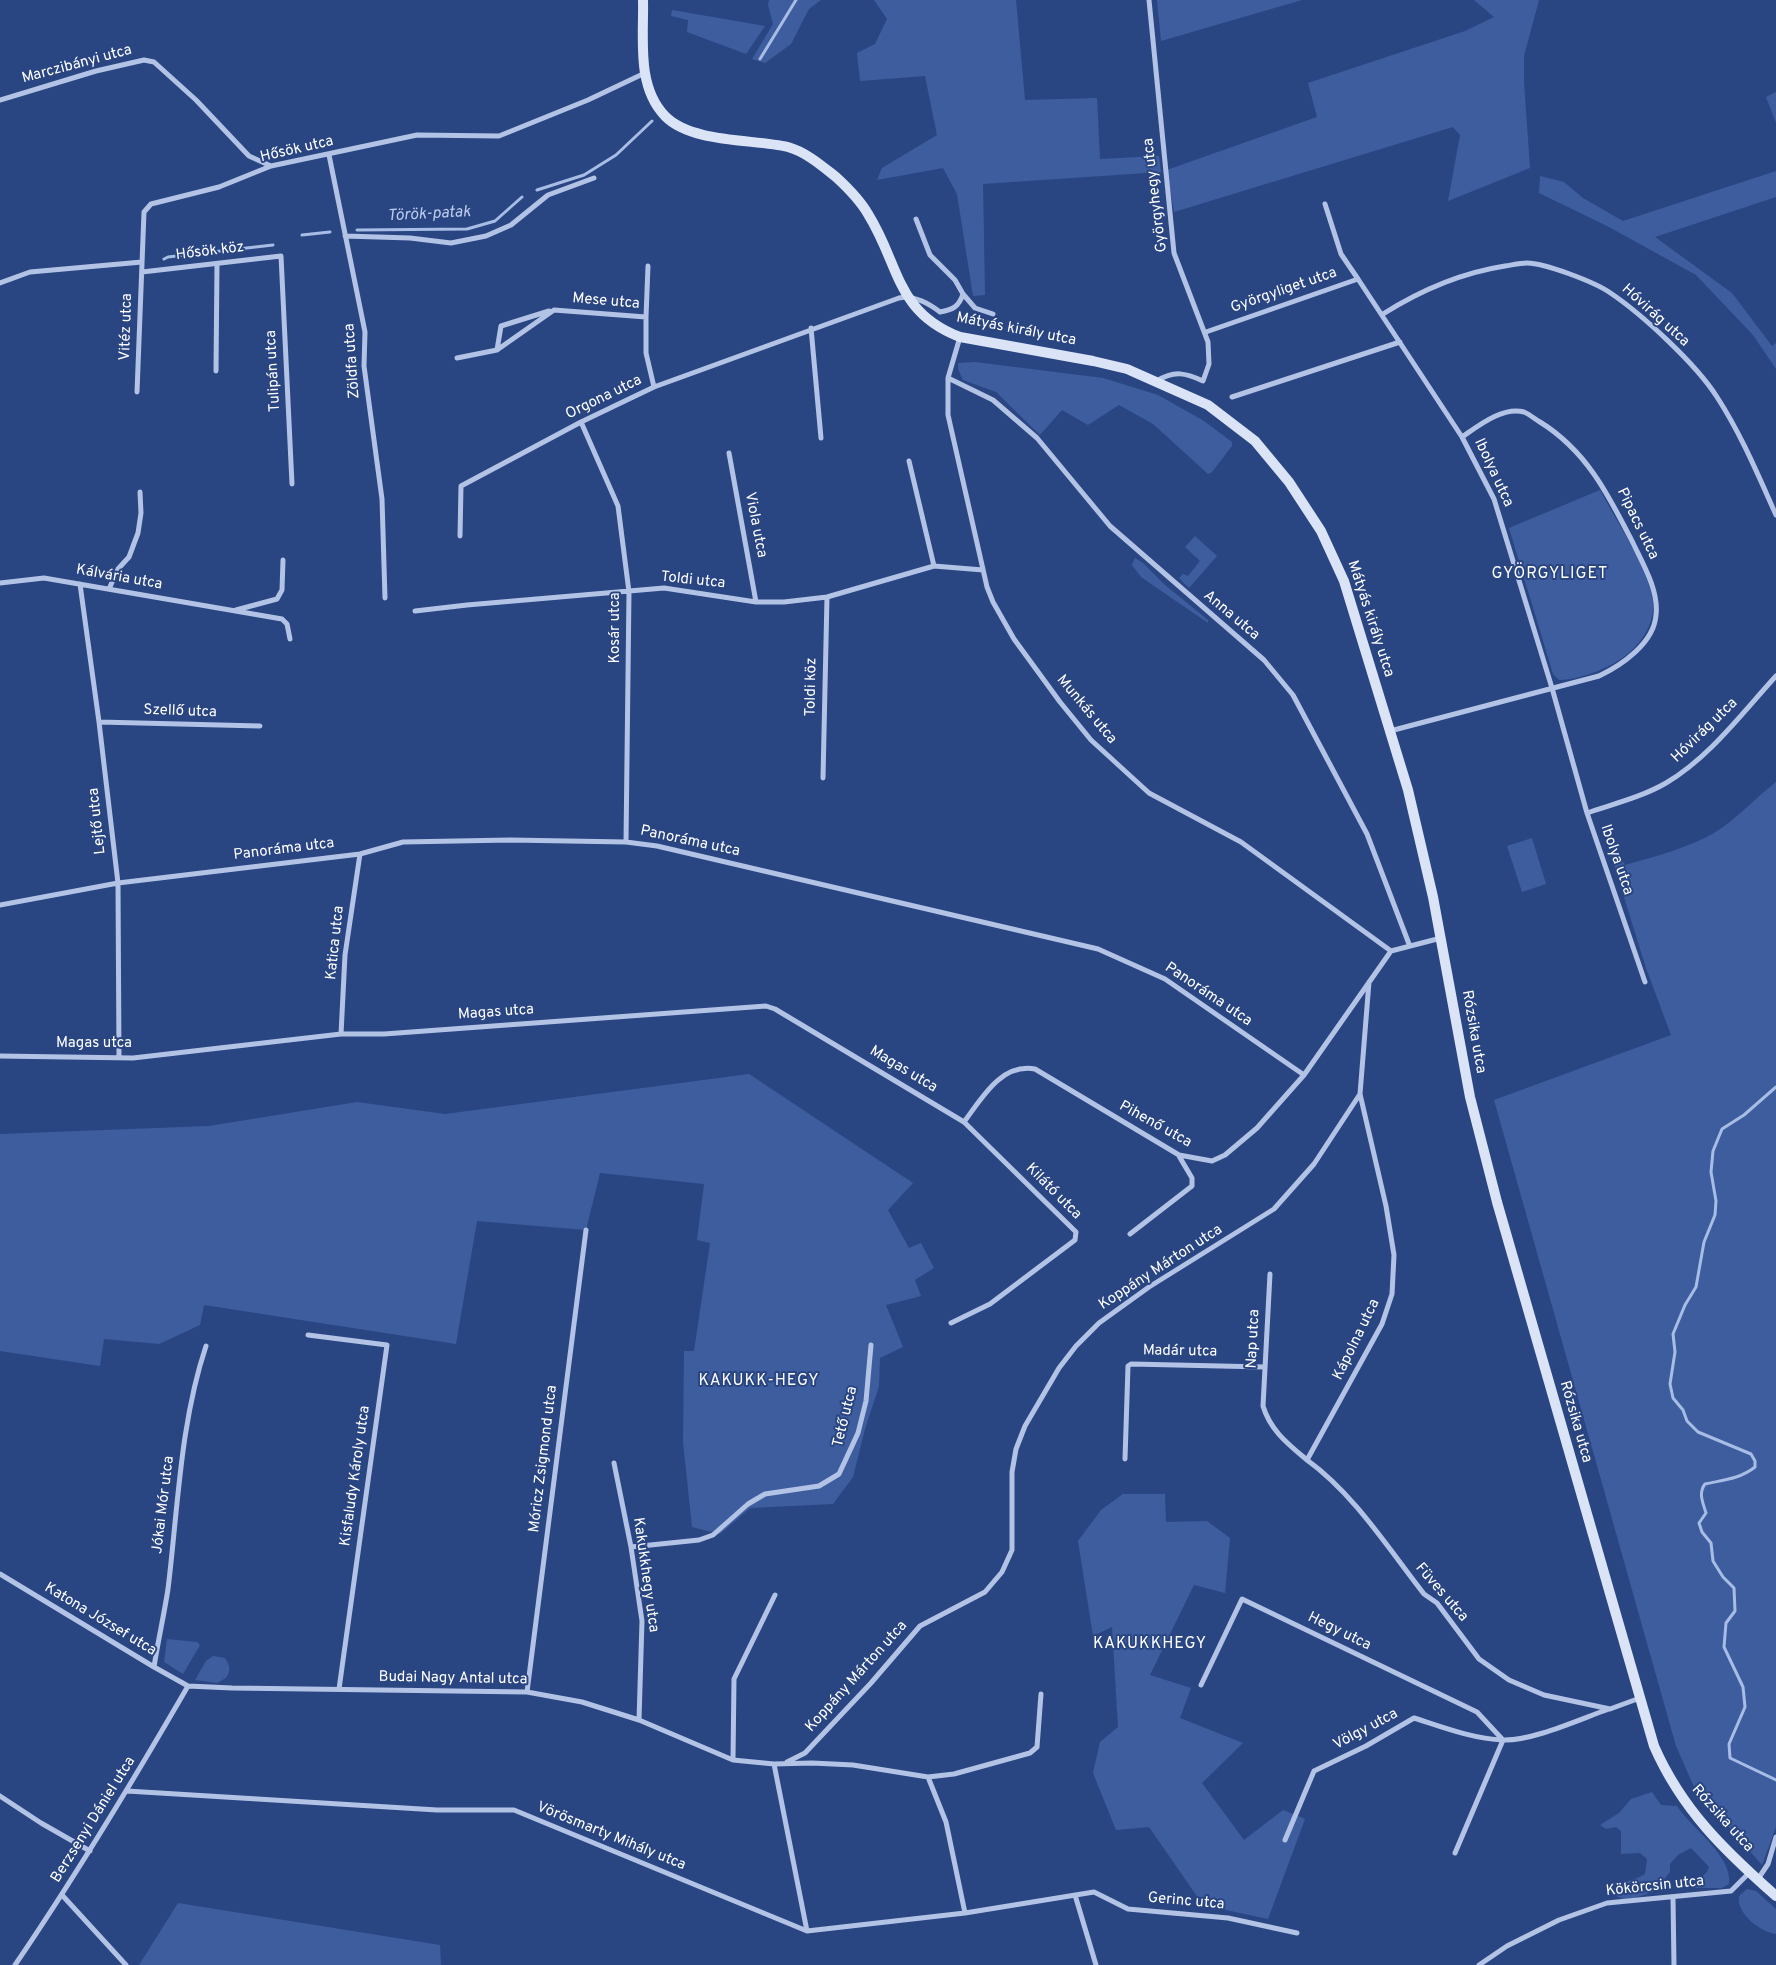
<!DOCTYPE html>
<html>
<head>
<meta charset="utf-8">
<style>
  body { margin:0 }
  canvas { display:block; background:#294582 }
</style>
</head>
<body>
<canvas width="1776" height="1965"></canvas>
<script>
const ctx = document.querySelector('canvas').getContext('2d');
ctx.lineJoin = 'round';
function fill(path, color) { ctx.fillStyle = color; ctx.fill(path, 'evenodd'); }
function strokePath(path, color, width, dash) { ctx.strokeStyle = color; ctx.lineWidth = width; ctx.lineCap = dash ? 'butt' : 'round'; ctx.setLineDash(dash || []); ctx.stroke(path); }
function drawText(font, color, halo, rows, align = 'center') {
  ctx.font = font + ' Overpass,sans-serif'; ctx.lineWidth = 4; ctx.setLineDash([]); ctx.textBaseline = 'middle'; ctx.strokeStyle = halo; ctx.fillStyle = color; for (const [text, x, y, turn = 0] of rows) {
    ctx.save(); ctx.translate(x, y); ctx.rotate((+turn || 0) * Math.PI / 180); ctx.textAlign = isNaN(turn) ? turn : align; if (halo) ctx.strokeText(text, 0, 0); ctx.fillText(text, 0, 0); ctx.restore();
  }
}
const green = new Path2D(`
  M769,0H821L809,9L791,44L765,63L752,59L773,24L768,5Z
  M874,0H1016L1025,100L1097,98L1100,159L1159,156L1161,172L1317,117L1308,83L1465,31L1494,17L1474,0H1539L1524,56V82L1530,168L1448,201L1460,135L1453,127L1174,212L1167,171L1161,172L983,184L985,295L973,296L957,194L943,168L877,180L882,168L937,135L925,76L860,81L857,53L875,44L887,19Z
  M1157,0H1302L1161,41Z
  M672,10L765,26L746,54L687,32L688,20L671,16Z
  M1776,92V123L1766,97Z
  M1776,171V197L1655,237L1732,293L1772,346L1776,343V369L1753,335L1696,275L1609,227L1539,193L1540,176L1564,182L1583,198L1623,221Z
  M975,362L1103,378L1158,395L1204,421L1232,442V446L1212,472L1208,474L1153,424L1119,405L1088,425L1062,410L1040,435L996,392L963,380L958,369V363Z
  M1600,490C1615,519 1651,572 1653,603C1655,627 1636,651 1616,662C1601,671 1576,680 1559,680L1553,674L1509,528Z
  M1195,536L1217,556L1189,588L1179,578L1183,574L1188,576L1200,561L1185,547Z
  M1135,558L1143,563L1165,585L1208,620V623L1141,577L1132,565Z
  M1776,782V1827L1762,1865L1695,1789L1676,1746L1494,1100L1671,1035L1646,968L1610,852L1619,855L1625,865C1654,857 1699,845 1723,827C1741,814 1758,796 1776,782Z
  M1532,838L1546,884L1522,892L1507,846Z
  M749,1074L913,1183L888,1210L909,1248L921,1243L934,1268L915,1280L921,1296L886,1305L903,1347L880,1358L879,1386L865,1429L853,1477L833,1504L750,1508L720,1534L692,1527L683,1442L684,1351H694L710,1243L697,1240L704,1184L600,1173L586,1230L477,1221L456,1344L204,1305L200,1325L159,1344L104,1339L100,1366L0,1351V1134L209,1126L357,1102L445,1114Z
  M1123,1494H1165L1166,1522L1207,1521L1230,1538L1225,1593L1194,1585L1150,1675L1191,1688L1180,1718L1243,1743L1202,1783L1244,1840L1283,1810L1305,1819L1268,1919L1203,1905L1149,1827L1116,1830L1093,1773L1100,1742L1118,1727L1112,1627L1093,1636L1078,1541L1101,1510Z
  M167,1639L197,1642L200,1645L183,1674L164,1662Z
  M213,1656L225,1658C230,1665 231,1671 226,1678L217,1683L195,1680L206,1661Z
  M1652,1792L1661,1805L1677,1806C1691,1828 1733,1856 1729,1884L1722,1888H1695L1693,1885L1707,1872L1709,1867L1691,1848L1678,1855L1670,1864V1872L1655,1891L1635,1898L1623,1899L1616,1896V1888C1623,1880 1635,1881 1645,1874L1647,1859L1640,1853L1621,1854V1831L1616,1827L1606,1829L1600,1825L1619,1813L1631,1799Z
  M1747,1889L1756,1891L1776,1909V1934C1760,1932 1736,1913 1739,1896Z
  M178,1903L440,1945L441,1965H139Z`);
const stream = new Path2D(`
  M760,59L796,0
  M537,190L584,175L616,155L652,121
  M357,230L467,229L495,221L522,197
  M302,235L330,232
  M164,259L168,257L273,245
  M1776,1087L1744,1115L1722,1129L1713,1151L1711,1172L1716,1201L1715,1215L1704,1242L1696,1287L1685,1305L1673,1334L1675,1352L1670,1384L1673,1398L1683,1410L1687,1421L1698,1432L1751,1454L1755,1461V1467C1740,1479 1723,1480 1705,1484C1698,1493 1703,1503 1706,1513L1699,1523L1702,1532L1711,1543L1713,1561L1723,1577L1734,1588L1735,1611L1726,1623L1724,1647L1743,1687L1745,1707L1729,1744L1730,1758L1776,1780`);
const minor = new Path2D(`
  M1149,0L1174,253L1208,342L1209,364L1203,381C1186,373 1174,370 1157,381
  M0,100L96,71L144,60L154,62L196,100L249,156L271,166
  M329,155L365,332L364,366L382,499L385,598
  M1325,204L1341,254L1358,279
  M345,236L410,238L451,243L486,236L511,225L548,195L594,178
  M142,272L281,256L292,484
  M0,283L30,272L142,262
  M963,294L975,308L993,314
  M1383,314C1421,290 1460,273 1505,266C1512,265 1520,263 1527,263C1545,263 1594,282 1609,292C1642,314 1696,364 1717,397C1741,434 1758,475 1776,515
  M646,317L648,266
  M811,328L821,438
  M1206,332L1358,279L1462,437L1494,499L1552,688L1587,813L1645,982
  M960,337L948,378V415L987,587L993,602L1014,639L1060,702L1091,740L1149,793L1241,842L1391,951
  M497,350L501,326L549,311
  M457,358L497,350L554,310L646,317V353L654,387
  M216,371L217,264
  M948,378L993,400L1037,438L1110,526L1264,660L1293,695L1367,834L1409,944
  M137,392L144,212L151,204L219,187L271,166L417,135L499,136L588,100L645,73
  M1232,397L1400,342
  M581,422L618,506L629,592L626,842
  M729,453L756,602
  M909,461L934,566
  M460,536L461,486L581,422L654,387L899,298C913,295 928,303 940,312C952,310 959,307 963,294L955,280L930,255L916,219
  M0,583L44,578L282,619L287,624L290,639
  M80,584L99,722L118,883L119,1058
  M109,589L118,569L129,557L138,533L141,513L140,492
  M236,610L277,599L282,590L283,560
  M415,611L467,605L664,588L756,602H784L827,597L934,566L983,570
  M99,722L260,726
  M1390,731L1599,676C1622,665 1654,643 1656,615C1659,591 1643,564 1633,543C1609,496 1587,451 1540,422C1535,419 1529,414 1524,412C1503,406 1478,426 1462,437
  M823,778L827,597
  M1587,813C1613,804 1642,797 1666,783C1709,758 1743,712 1776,676
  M0,905L118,883L360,854L403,842L510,840L626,842L657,846L1098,949L1165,979L1304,1075
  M1391,951L1441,938
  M341,1034L345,955L360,854
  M0,1056L133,1058L341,1034H384L766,1006L775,1009L964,1122L1076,1232L1075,1240L990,1304L951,1323
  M964,1122C982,1098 1001,1063 1035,1069L1179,1155L1212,1161L1225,1155L1257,1128L1304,1075L1391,951
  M1130,1234L1192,1186V1178L1179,1156
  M1270,1274L1263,1406C1270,1430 1288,1444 1307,1460L1382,1324L1392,1294L1394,1255L1386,1206L1360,1094
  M308,1335L387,1345L339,1689
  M1125,1459L1128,1366L1131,1364L1265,1367
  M1307,1460C1354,1494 1388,1548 1424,1594L1437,1603L1479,1659L1509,1680L1544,1695L1610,1709L1640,1698
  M614,1463L631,1547L642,1621L639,1720
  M631,1547L699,1540L713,1535L748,1504L765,1494L819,1486L839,1474L858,1433L866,1401L871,1345
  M0,1574L154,1667L188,1686L232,1688L527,1692L582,1702L639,1720L733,1760L774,1764L812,1763L853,1765L928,1777L954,1774L1030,1753L1037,1747L1041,1694
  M154,1667C158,1641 164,1615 168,1589C178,1508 180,1424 206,1346
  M1201,1685L1242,1599L1477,1712L1503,1740L1455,1853
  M527,1692L586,1230
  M733,1760L734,1679L775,1595
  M787,1762L805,1753L871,1683L920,1626L985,1592L1002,1572L1012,1550V1472L1016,1449L1025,1426L1059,1368L1076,1346L1099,1323L1149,1287L1274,1209L1314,1164L1360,1094L1369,982
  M774,1764L807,1931
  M928,1777L946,1822L965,1913
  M127,1791L437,1810H514L807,1931L965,1913L1094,1892L1128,1909L1228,1918L1297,1933
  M0,1796L41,1823L90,1851
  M1285,1840L1314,1771L1366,1746L1414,1718C1442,1727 1473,1739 1503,1740C1533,1741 1580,1719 1609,1709
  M1758,1879L1768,1864L1776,1837
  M62,1895L126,1965
  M1075,1895L1096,1965
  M1673,1897L1674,1965
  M15,1965C77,1874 133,1781 188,1686
  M1479,1965L1507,1946L1559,1920L1607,1903L1731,1891L1750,1872`);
const secondary = new Path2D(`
  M643,0C644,38 636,86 665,116C691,143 753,139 788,147C806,152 822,166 836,177C848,188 860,200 868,214C900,265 895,312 960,337L1093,361L1127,369L1208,405L1255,441L1289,482L1321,531L1344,581L1408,790L1433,897L1470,1097L1497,1202L1654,1746C1682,1810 1725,1851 1776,1896`);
const streetNames = [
  ["Marczibányi utca",77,65,-15],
  ["Hősök utca",297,150,-13],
  ["Györgyhegy utca",1156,195,-97],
  ["Hősök köz",210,252,-7],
  ["Györgyliget utca",1284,291,-19],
  ["Mese utca",606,302,5],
  ["Hóvirág utca",1655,316,42],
  ["Vitéz utca",127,327,-88],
  ["Mátyás király utca",1016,330,11],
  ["Zöldfa utca",353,361,-94],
  ["Tulipán utca",274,371,-93],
  ["Orgona utca",604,398,-26],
  ["Ibolya utca",1493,473,65],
  ["Pipacs utca",1637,524,64],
  ["Viola utca",755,525,79],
  ["Kálvária utca",119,578,10],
  ["Toldi utca",693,581,6],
  ["Anna utca",1231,616,40],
  ["Mátyás király utca",1370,619,72],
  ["Kosár utca",616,628,-90],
  ["Toldi köz",812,687,-89],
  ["Munkás utca",1086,710,50],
  ["Szellő utca",180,712,2],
  ["Hóvirág utca",1705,731,-44],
  ["Lejtő utca",98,821,-96],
  ["Panoráma utca",690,842,12],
  ["Panoráma utca",284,850,-7],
  ["Ibolya utca",1616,860,71],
  ["Katica utca",336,943,-84],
  ["Panoráma utca",1208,995,34],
  ["Magas utca",496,1013,-4],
  ["Rózsika utca",1473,1032,80],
  ["Magas utca",94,1044],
  ["Magas utca",903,1070,31],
  ["Pihenő utca",1155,1125,29],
  ["Kilátó utca",1053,1192,45],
  ["Koppány Márton utca",1161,1268,-33],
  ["Nap utca",1254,1339,-87],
  ["Kápolna utca",1357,1340,-64],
  ["Madár utca",1180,1352,1],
  ["Tető utca",846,1417,-76],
  ["Rózsika utca",1575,1422,74],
  ["Móricz Zsigmond utca",544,1459,-83],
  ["Kisfaludy Károly utca",356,1476,-82],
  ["Jókai Mór utca",164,1505,-83],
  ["Kakukkhegy utca",645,1575,82],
  ["Füves utca",1441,1593,49],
  ["Katona József utca",100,1620,31],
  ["Hegy utca",1339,1632,26],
  ["Koppány Márton utca",857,1677,-48],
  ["Budai Nagy Antal utca",453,1679,1],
  ["Völgy utca",1366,1730,-28],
  ["Rózsika utca",1722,1819,48],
  ["Berzsenyi Dániel utca",94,1820,-58],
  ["Vörösmarty Mihály utca",611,1837,22],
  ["Kökörcsin utca",1655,1887,-6],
  ["Gerinc utca",1186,1902,5]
];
const waterNames = [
  ["Török-patak",429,215,-3]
];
const neighbourhoodNames = [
  ["GYÖRGYLIGET",1550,575],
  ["KAKUKK-HEGY",759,1382],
  ["KAKUKKHEGY",1150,1645]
];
fill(green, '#3e5d9f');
strokePath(stream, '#a7bde6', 3);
strokePath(minor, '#b2c3e6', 5);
strokePath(secondary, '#dbe3f6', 10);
drawText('15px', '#fff', '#294582', streetNames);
drawText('italic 16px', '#beceed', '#294582', waterNames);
ctx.letterSpacing = '1px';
drawText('16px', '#fff', '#294582', neighbourhoodNames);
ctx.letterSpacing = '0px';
</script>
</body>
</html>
